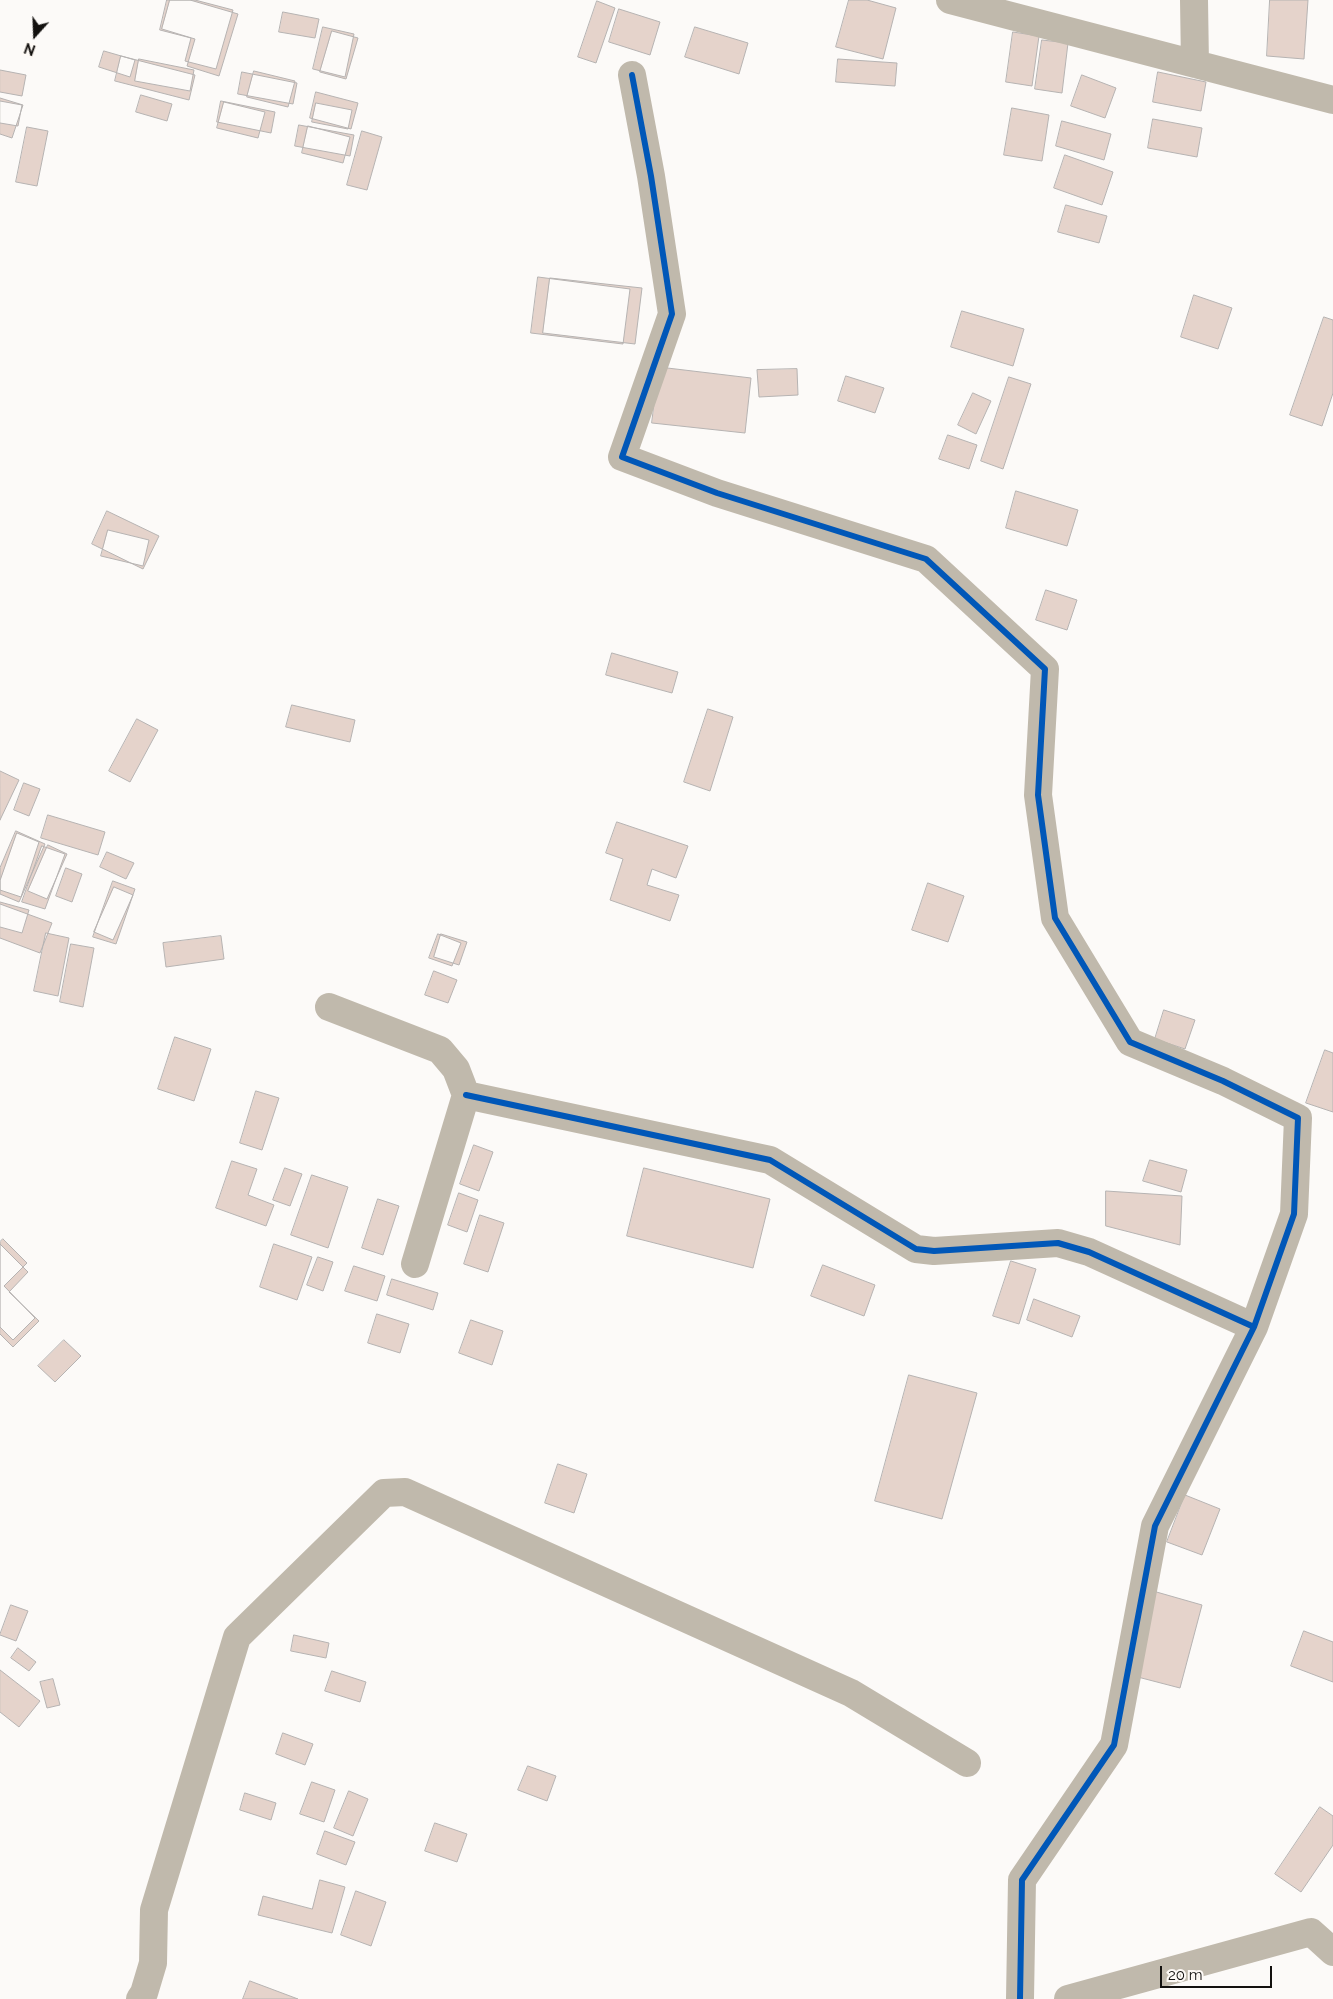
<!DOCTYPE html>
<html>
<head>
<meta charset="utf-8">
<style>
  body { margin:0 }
  #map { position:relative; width:1333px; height:1999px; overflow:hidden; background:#fcfaf8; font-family:Raleway,sans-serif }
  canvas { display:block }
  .north { position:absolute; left:10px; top:10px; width:50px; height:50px; -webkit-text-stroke:4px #fefaf6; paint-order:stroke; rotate:200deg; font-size:14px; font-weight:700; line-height:20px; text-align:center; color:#13110f }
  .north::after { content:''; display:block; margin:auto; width:18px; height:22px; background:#13110f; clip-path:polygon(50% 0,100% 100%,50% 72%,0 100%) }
  .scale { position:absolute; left:1160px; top:1966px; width:112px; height:22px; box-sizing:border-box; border:2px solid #13110f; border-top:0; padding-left:6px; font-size:15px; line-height:18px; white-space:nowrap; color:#13110f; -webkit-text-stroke:4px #fefaf6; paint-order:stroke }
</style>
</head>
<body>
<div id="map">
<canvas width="1333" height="1999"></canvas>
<div class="north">N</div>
<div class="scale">20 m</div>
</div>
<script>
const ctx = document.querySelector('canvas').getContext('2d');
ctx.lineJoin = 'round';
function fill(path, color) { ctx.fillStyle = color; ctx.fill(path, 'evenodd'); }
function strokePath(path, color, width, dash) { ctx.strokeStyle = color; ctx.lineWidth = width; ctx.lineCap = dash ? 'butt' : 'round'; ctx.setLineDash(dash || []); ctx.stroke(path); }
const building = new Path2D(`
  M167,0H195L233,10L216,69L185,61L191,38L160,30Z
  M170,0H190L238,14L219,76L187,66L195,39L162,29Z
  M849,0H867L896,8L883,59L836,47Z
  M1270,0H1308L1304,59L1267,56Z
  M597,1L615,8L596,63L578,57Z
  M619,9L660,22L650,55L609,42Z
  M283,12L319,19L315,38L279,32Z
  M323,27L354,34L345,77L313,69Z
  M695,27L748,43L739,74L685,57Z
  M332,31L358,38L346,79L320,72Z
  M1013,32L1039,36L1032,86L1006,82Z
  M1042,40L1068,43L1062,93L1035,89Z
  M104,51L135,60L130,77L99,67Z
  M121,56L195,75L189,100L115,81Z
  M139,59L194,70L190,91L135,81Z
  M838,59L897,63L895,86L836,82Z
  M0,70L26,75L22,96L0,92Z
  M254,71L295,81L288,107L247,97Z
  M242,72L297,83L293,104L238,94Z
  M1158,72L1206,82L1201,111L1153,102Z
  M1082,75L1116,88L1105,118L1071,106Z
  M316,92L358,103L351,129L310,118Z
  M141,95L172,104L167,121L136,112Z
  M0,98L23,105L12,138L0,134Z
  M0,101L22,105L18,126L0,123Z
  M221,101L275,112L271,133L217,122Z
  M224,102L265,112L258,138L217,128Z
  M316,103L352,110L348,129L312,122Z
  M1012,108L1049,115L1042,161L1004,155Z
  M1153,119L1202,128L1197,157L1148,148Z
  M1062,121L1111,134L1104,160L1056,146Z
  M299,125L354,135L350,156L295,146Z
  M308,126L350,137L343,163L302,153Z
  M27,127L48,131L37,186L16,182Z
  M362,131L382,137L367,190L347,185Z
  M1065,155L1113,172L1102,205L1054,188Z
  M1066,205L1107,216L1099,243L1058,232Z
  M538,277L630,289L623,344L531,333Z
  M550,278L642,288L635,344L543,333Z
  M1194,295L1232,308L1218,349L1181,337Z
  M962,311L1024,329L1013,366L951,347Z
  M1324,317L1333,320V393L1322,426L1290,415Z
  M659,367L751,378L745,433L652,423Z
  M797,369L798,395L759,397L757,370Z
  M846,376L884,388L875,413L838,401Z
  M1009,377L1031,384L1003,469L981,461Z
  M973,393L991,401L976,434L958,425Z
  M948,435L977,445L969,469L939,459Z
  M1016,491L1078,510L1067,546L1006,528Z
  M107,511L159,536L143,569L92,544Z
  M108,530L149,540L143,566L101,556Z
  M1046,590L1077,600L1067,630L1036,620Z
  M612,653L678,672L672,693L606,675Z
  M292,705L355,720L350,742L286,727Z
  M708,709L733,717L710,791L684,782Z
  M137,719L158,730L130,782L109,771Z
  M0,771L19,780L0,820Z
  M24,783L40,789L29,816L14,810Z
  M48,815L105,832L98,855L41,838Z
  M617,822L688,846L676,878L652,869L647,885L679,895L670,921L610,900L623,859L606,853Z
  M16,831L45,844L19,902L0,894V868Z
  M17,833L39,842L21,897L0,890V881Z
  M48,845L67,854L47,899L28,891Z
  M42,846L65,854L45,909L22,902Z
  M107,852L134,863L126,879L100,867Z
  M66,868L82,874L72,902L56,896Z
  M113,881L135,889L116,944L93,937Z
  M928,883L964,896L948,942L912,930Z
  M114,887L133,895L113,940L94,932Z
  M0,902L29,910L22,933L0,927Z
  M0,904L52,923L40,953L0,938Z
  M46,933L69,938L58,996L34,991Z
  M438,934L461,943L452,966L429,958Z
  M441,934L467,942L459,965L434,957Z
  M221,936L224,959L166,967L163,943Z
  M71,944L94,948L83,1007L60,1002Z
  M434,971L457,980L448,1003L425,995Z
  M1164,1010L1195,1020L1185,1049L1155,1039Z
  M175,1037L211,1049L194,1101L158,1089Z
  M1325,1050L1333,1053V1112L1306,1103Z
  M256,1091L279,1098L262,1150L240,1143Z
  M474,1145L493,1152L479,1191L460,1184Z
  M1150,1160L1187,1170L1181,1192L1143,1181Z
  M232,1161L257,1169L248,1195L274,1205L266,1226L216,1208Z
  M285,1168L302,1174L290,1206L273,1200Z
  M644,1168L770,1199L753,1268L627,1236Z
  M312,1175L348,1187L328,1248L291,1235Z
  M1106,1191L1182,1196L1180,1245L1106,1226Z
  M459,1193L478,1200L467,1232L448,1225Z
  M378,1199L399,1206L383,1255L362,1248Z
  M480,1215L504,1223L488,1272L464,1264Z
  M3,1239L27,1263L4,1286L35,1318L13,1340L0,1327V1242Z
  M0,1244L28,1272L9,1292L39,1321L13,1347L0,1334Z
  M274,1244L312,1257L297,1300L260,1287Z
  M318,1257L333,1262L323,1291L307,1285Z
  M1011,1261L1036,1269L1019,1324L993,1316Z
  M823,1265L875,1285L864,1316L811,1296Z
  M354,1266L385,1276L377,1301L345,1291Z
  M392,1279L438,1293L433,1310L387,1295Z
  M1034,1299L1080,1316L1072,1337L1027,1320Z
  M377,1314L409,1324L400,1353L368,1343Z
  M471,1320L503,1331L492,1365L459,1353Z
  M64,1340L81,1356L55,1382L38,1366Z
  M909,1375L977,1393L942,1519L875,1501Z
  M558,1464L587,1474L574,1513L545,1503Z
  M1185,1495L1220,1509L1202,1555L1167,1542Z
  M1153,1591L1202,1605L1180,1688L1130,1675Z
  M11,1605L28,1611L16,1641L0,1635Z
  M1304,1631L1333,1642V1682L1291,1666Z
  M294,1635L329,1643L326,1658L291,1651Z
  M18,1648L36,1662L29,1671L11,1658Z
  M0,1670L40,1701L19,1727L0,1712Z
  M332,1671L366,1682L360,1702L325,1691Z
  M53,1679L60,1705L47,1708L40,1682Z
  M283,1733L313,1744L305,1765L276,1754Z
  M528,1766L556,1776L547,1801L518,1790Z
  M312,1782L335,1790L324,1822L300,1814Z
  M349,1791L368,1799L353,1836L334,1828Z
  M245,1793L276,1803L271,1820L240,1810Z
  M1320,1807L1333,1816V1845L1301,1892L1275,1874Z
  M435,1823L467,1834L457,1862L425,1851Z
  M325,1831L355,1842L346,1865L317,1854Z
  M320,1880L345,1887L332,1933L258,1915L263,1896L312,1909Z
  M356,1891L386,1902L371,1946L341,1935Z
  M250,1981L298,1999H243Z`);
const minor = new Path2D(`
  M950,0L1333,100
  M1194,0L1195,64
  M632,75L651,176L672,314L622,457L717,493L926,559L1045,669L1038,795L1055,918L1130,1042L1223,1081L1298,1118L1294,1214L1254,1327
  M329,1007L440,1050L456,1069L466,1095L415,1264
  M466,1095L770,1160L916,1249L934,1251L1058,1243L1089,1252L1254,1327L1155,1526L1114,1745L1022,1880L1020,1999
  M140,1999L144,1993L153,1963L154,1910L237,1637L384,1493L405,1492L851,1693L967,1763
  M1068,1999L1311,1932L1333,1952`);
const cycleway = new Path2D(`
  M632,75L651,176L672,314L622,457L717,493L926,559L1045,669L1038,795L1055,918L1130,1042L1223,1081L1298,1118L1294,1214L1254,1327
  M466,1095L770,1160L916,1249L934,1251L1058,1243L1089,1252L1254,1327L1155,1526L1114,1745L1022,1880L1020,1999`);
fill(building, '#e5d3cb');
strokePath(building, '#b6b3b2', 1);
strokePath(minor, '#c0b9ac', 28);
strokePath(cycleway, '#0057b8', 6);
</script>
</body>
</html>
